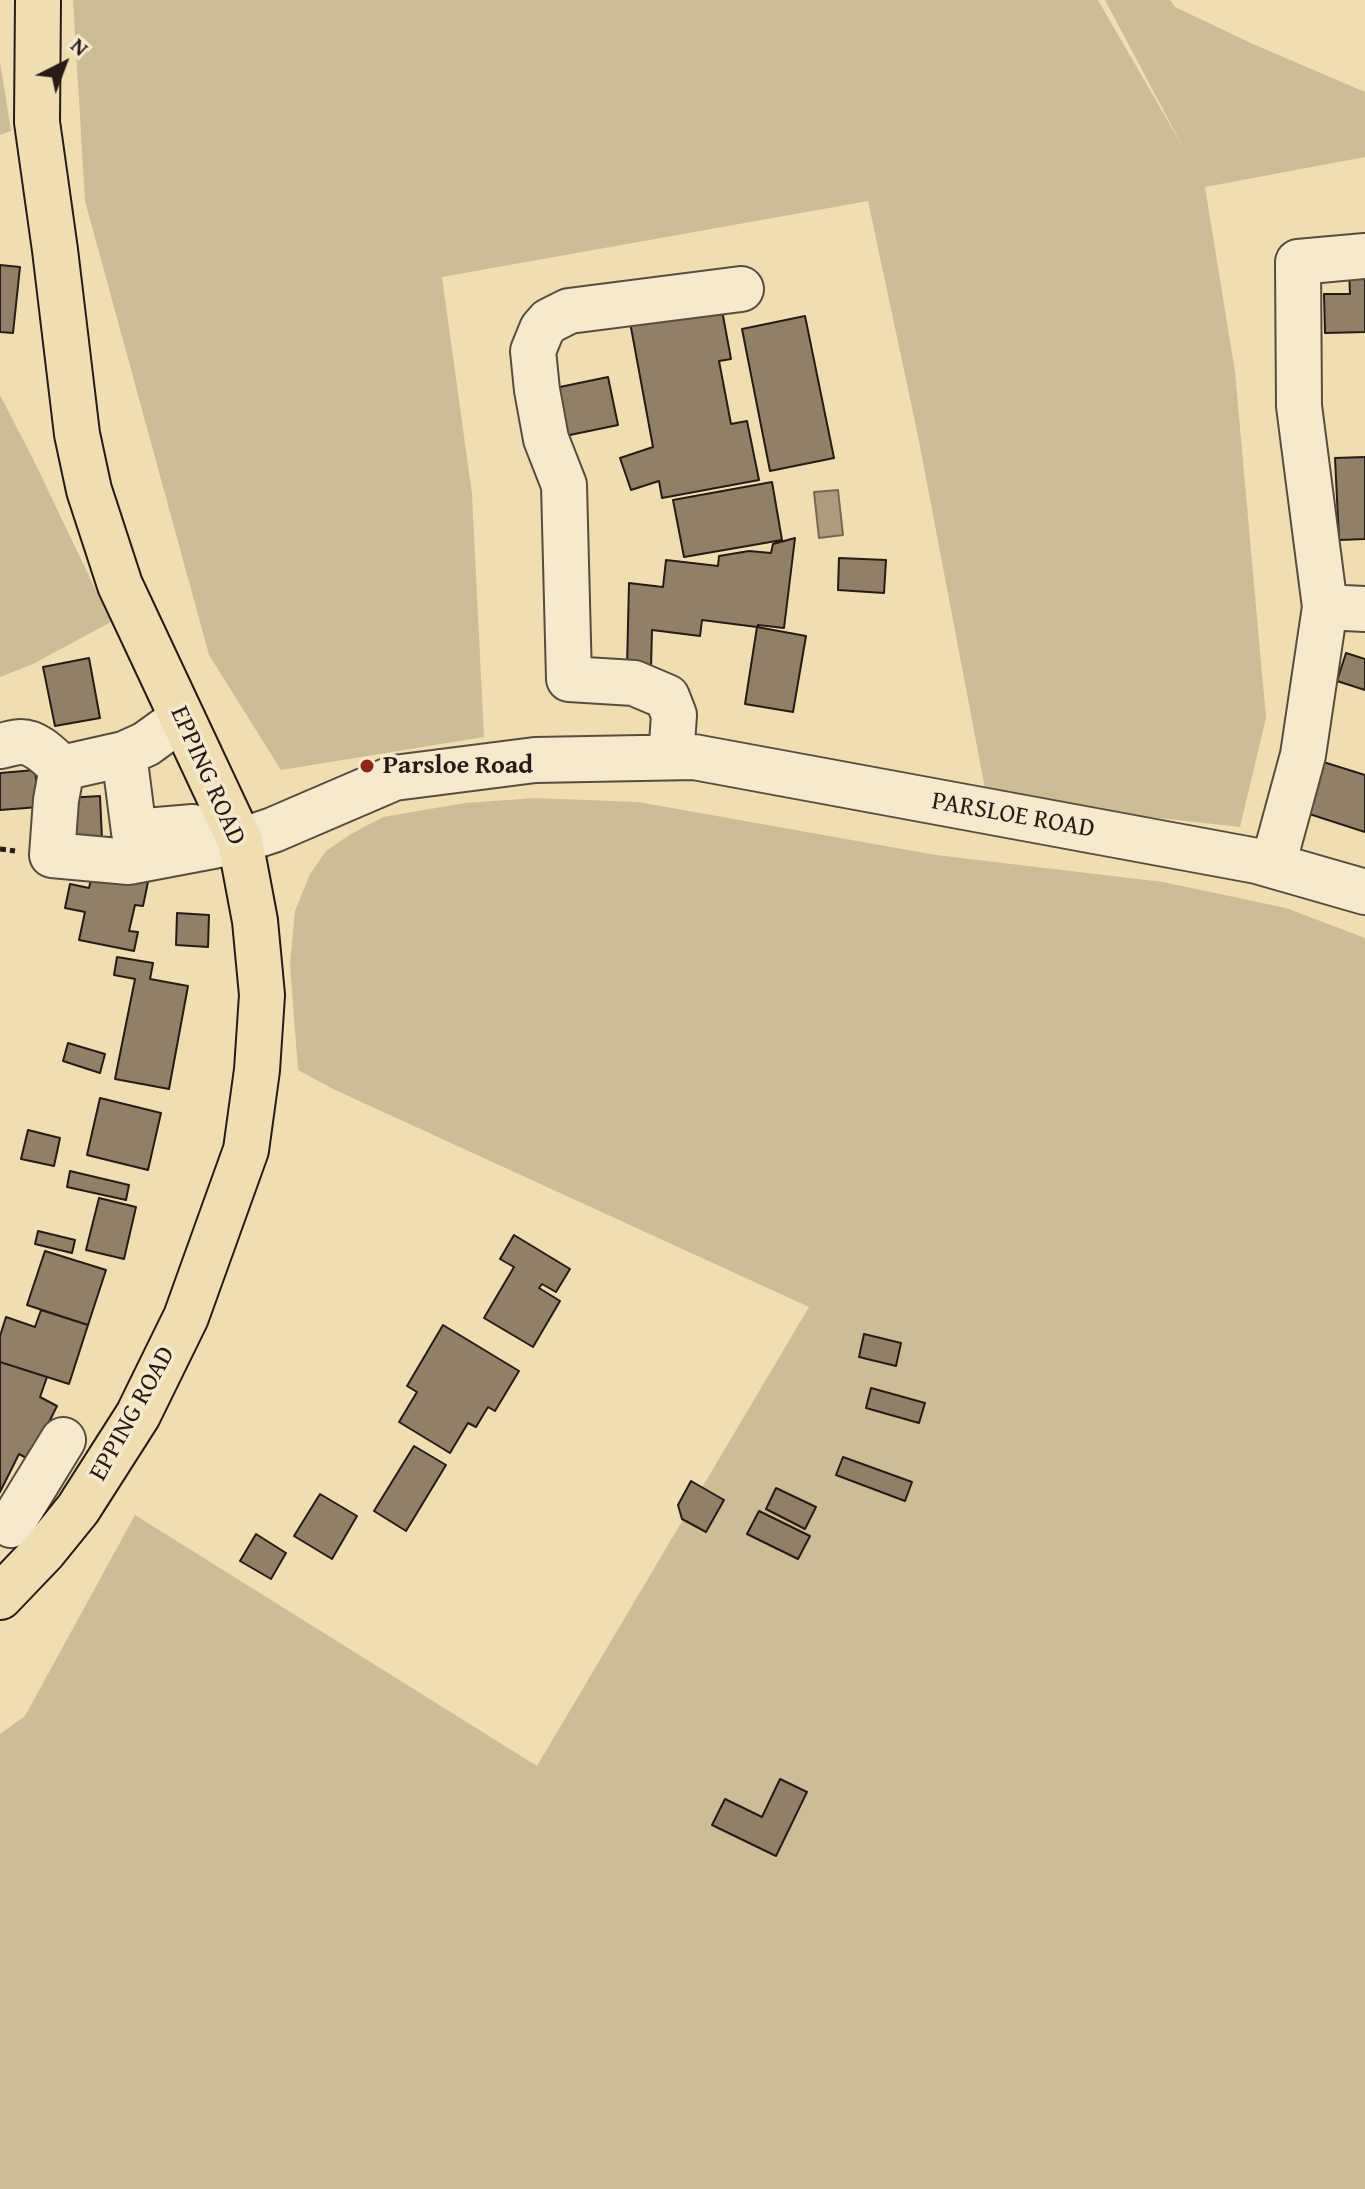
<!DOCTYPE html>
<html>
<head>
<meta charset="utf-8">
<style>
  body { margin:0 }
  #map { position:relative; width:1365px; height:2189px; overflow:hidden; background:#efdeb2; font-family:"Gentium Book Plus",serif }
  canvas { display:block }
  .north { position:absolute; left:24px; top:24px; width:80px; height:80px; -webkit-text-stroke:6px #f5eacd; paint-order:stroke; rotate:42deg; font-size:22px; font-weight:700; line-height:32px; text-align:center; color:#281b16 }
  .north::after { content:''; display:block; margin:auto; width:28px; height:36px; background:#281b16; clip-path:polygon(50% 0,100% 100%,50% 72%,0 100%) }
</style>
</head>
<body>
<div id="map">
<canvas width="1365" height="2189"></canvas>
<div class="north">N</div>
</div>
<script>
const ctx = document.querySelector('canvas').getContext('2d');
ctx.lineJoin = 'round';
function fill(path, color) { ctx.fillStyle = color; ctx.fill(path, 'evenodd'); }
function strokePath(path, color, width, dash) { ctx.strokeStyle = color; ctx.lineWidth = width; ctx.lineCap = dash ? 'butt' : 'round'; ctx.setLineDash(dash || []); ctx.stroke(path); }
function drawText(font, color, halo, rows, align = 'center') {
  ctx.font = font + ' "Gentium Book Plus",serif'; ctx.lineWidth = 7; ctx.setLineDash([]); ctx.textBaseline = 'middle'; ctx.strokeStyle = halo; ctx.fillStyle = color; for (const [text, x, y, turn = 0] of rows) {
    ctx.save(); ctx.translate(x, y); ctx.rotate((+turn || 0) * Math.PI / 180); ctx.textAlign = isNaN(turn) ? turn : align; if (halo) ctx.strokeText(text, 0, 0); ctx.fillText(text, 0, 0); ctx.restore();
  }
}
const green = new Path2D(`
  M73,0H1098L1184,149L1105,0H1170L1175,7L1253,44L1365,92V157L1205,187L1235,372L1266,718L1240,827L987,799L918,436L868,201L442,277L472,494L484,737L281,770L209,655L85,201Z
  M0,61L11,131L0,135Z
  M0,395L34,461L111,622L33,664L0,677Z
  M535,798L638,802L936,855L1163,882L1286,908L1365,938V2189H0V1734L25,1716L135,1515L537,1766L809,1307L333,1089L298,1070L290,965L295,911L310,874L326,851L351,834L383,817L465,803Z`);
const water = new Path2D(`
  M838,490L843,535L819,538L814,492Z`);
const building = new Path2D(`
  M0,265L20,267L13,333L0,332Z
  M1349,268H1365V332L1325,333L1324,294H1350Z
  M721,305L731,359L719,361L731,424L747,421L759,480L662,498L659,481L631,490L620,458L653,447L630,322Z
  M805,316L834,458L770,471L742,329Z
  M608,377L618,425L565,436L555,388Z
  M1365,457V539L1339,540L1335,458Z
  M772,482L782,540L684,557L673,500Z
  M795,538L784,628L758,625L757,627L702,620L700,636L652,630L651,668L627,667L629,583L663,587L666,560L718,566L719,556L749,551L771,553L773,544Z
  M839,558L886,560L884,593L838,590Z
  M757,627L806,636L793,712L745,704Z
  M1346,653L1365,659V690L1337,681Z
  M89,658L100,718L55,726L43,667Z
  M1314,759L1365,775V832L1297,810Z
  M35,770L39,807L0,810V773Z
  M100,796L102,839L69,841L67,798Z
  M93,871L148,882L143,906L135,905L129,931L138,932L134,951L79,940L85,912L65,908L70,884L89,888Z
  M177,913L209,915L208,947L176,945Z
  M117,957L153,963L150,979L188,986L169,1089L115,1079L135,979L114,975Z
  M68,1043L105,1054L100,1073L63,1061Z
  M100,1098L161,1113L148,1170L87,1155Z
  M28,1130L60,1138L54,1166L21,1159Z
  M70,1171L129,1185L126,1200L67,1187Z
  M99,1198L136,1207L124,1259L86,1250Z
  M38,1231L75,1240L72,1253L35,1244Z
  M514,1235L570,1269L556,1292L542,1284L539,1288L560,1301L533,1347L484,1318L514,1267L500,1259Z
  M45,1251L106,1270L88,1325L27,1305Z
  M41,1310L88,1325L69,1384L0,1362V1336L6,1317L35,1327Z
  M443,1325L519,1371L495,1411L488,1407L476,1427L468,1423L450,1453L399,1422L417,1392L407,1386Z
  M864,1334L901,1343L896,1366L859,1357Z
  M0,1362L47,1377L40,1397L57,1406L30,1460L19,1454L0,1492Z
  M871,1388L925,1403L919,1423L866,1408Z
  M414,1446L446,1465L406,1531L374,1511Z
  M843,1457L912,1482L905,1501L836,1475Z
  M691,1481L724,1500L706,1532L682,1519L678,1505Z
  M776,1488L816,1507L805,1529L766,1509Z
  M320,1494L357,1516L332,1559L294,1536Z
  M759,1511L810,1536L798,1559L747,1534Z
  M256,1534L286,1553L271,1579L240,1561Z
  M780,1779L807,1792L776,1856L712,1825L725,1799L762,1817Z`);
const path = new Path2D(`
  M0,849L15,851`);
const minor = new Path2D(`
  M1325,607L1365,609
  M182,718L146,744L124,754L62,768L56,800L52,855L129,862L240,841L273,830L394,778L535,760L694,757L1257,861L1365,892
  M0,746C6,745 14,742 21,742C37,742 51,758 62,768
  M124,754L134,832L193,827
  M671,757L674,715L667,697L634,683L569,679L564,485L546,439L537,390L533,351L542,329L549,321L569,311L741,289
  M1273,865L1303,755L1325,607L1299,406L1298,262L1365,256
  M11,1525L63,1440`);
const major = new Path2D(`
  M0,1597L44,1551L78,1509L138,1415L186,1317L246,1150L257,1070L262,995L255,921L240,841L120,585L89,490L77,434L55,250L37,122L38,0`);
const markers = [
  [367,766,8,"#8f2418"]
];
const poiNames = [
  ["Parsloe Road",383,766]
];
const streetNames = [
  ["EPPING ROAD",207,776,66],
  ["PARSLOE ROAD",1013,816,10],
  ["EPPING ROAD",133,1414,-61]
];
fill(green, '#cdbd97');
fill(water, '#ab9c7d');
strokePath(water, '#776854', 2);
fill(building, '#8f8067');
strokePath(building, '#281b16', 2);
strokePath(minor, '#5a4c3d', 48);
strokePath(major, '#281b16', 48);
strokePath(path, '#281b16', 5, [6, 4]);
strokePath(minor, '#f5eacd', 44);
strokePath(major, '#efdeb2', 44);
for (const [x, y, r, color] of markers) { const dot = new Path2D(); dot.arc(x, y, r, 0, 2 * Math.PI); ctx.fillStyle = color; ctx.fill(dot); strokePath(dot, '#f5eacd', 3); }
drawText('bold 26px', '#281b16', '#f5eacd', poiNames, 'left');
drawText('26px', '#281b16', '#f5eacd', streetNames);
</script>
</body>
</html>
